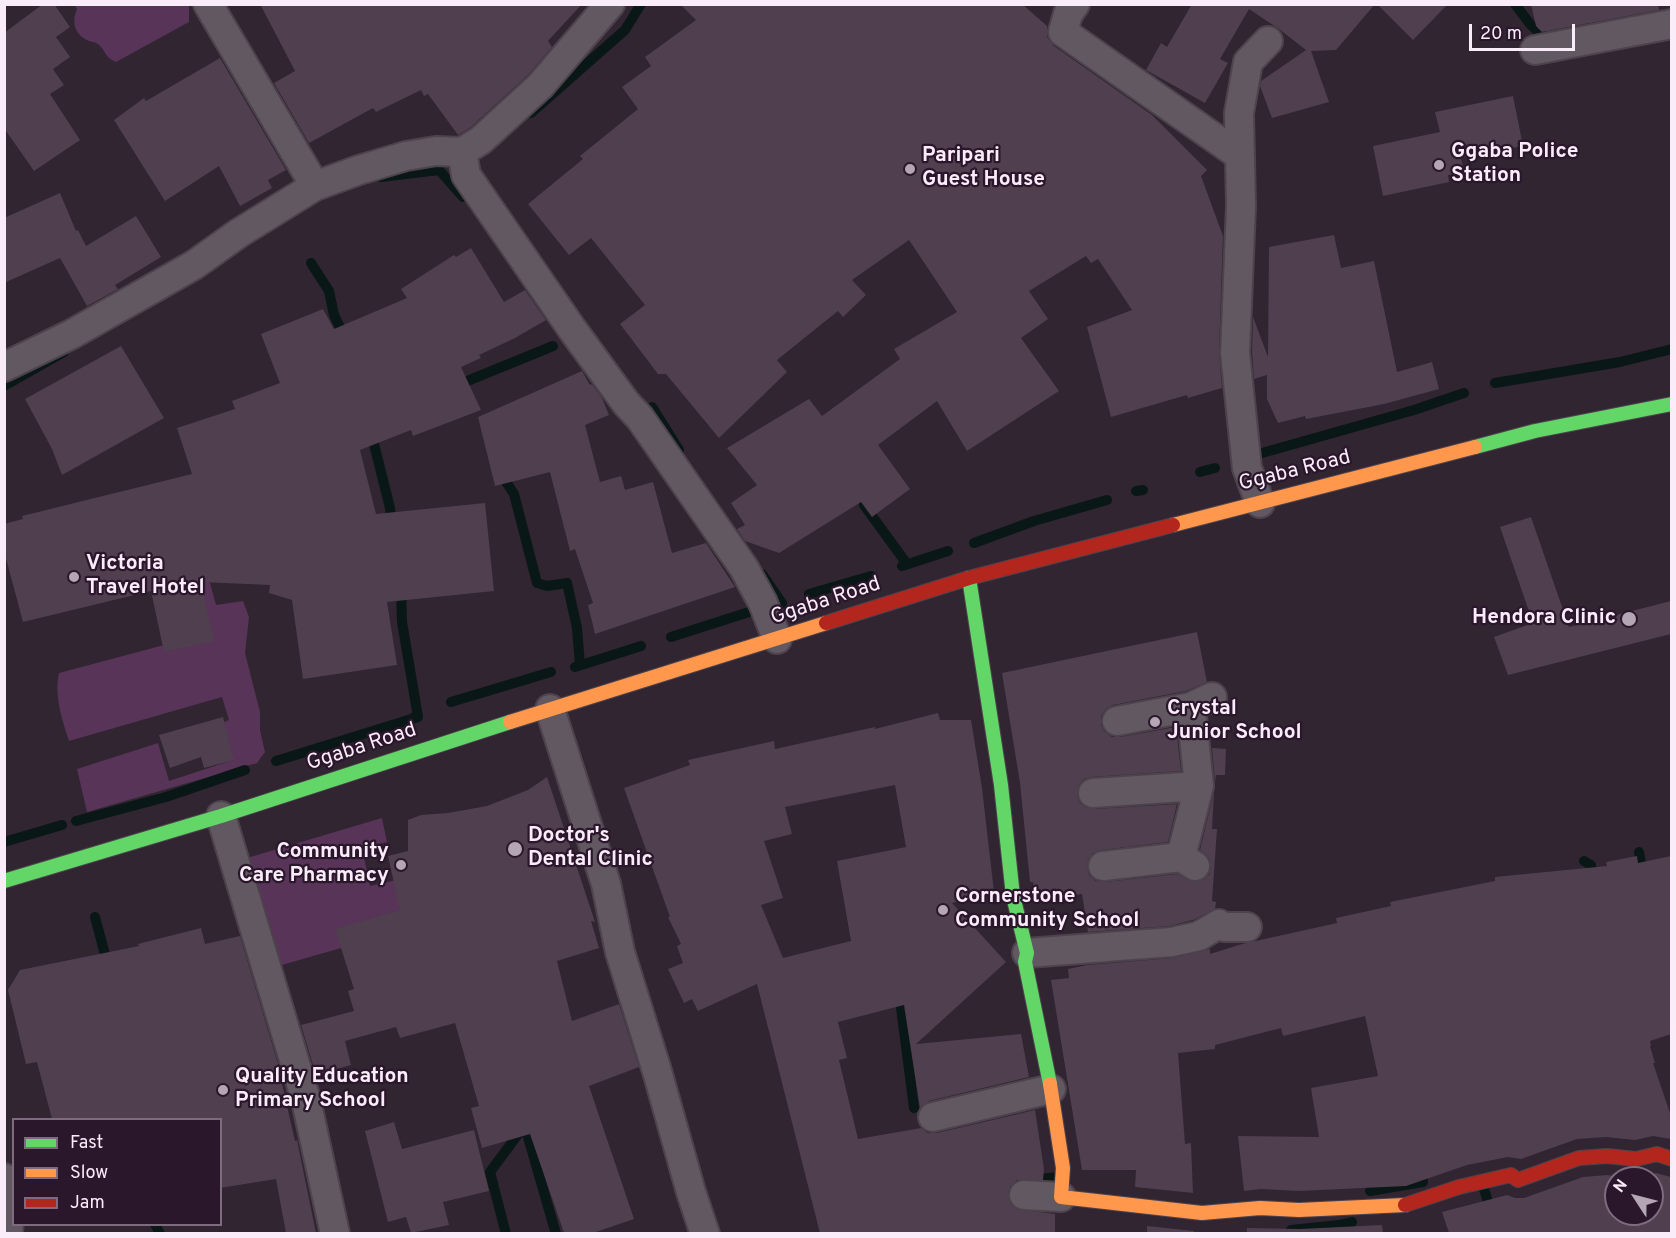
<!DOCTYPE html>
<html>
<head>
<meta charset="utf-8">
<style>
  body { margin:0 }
  #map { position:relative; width:1676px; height:1238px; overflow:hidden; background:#312531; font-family:Overpass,sans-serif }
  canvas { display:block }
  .frame { position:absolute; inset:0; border:6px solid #fbecfa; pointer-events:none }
  .legend { position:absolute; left:12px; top:1118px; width:210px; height:108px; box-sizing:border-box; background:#2b172c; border:2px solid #7e6c7e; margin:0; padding:8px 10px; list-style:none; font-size:18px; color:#fbecfa }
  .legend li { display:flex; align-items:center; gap:12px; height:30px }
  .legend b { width:30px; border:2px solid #7e6c7e }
  .north { position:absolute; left:1604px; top:1166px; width:60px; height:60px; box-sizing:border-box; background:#2b172c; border:2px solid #7e6c7e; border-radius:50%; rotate:306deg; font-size:16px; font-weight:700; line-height:24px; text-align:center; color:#fbecfa }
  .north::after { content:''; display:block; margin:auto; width:21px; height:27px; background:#b4a6b4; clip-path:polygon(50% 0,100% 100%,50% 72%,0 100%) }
  .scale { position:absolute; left:1469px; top:24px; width:106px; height:27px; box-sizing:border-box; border:3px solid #fbecfa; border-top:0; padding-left:8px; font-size:18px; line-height:21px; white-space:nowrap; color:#fbecfa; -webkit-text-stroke:4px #2b172c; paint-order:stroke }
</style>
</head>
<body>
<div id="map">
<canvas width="1676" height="1238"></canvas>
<div class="frame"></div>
<ul class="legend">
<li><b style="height:8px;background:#63d668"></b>Fast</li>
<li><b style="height:8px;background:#ff974d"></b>Slow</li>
<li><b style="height:8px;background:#b3261e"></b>Jam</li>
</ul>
<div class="north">N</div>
<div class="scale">20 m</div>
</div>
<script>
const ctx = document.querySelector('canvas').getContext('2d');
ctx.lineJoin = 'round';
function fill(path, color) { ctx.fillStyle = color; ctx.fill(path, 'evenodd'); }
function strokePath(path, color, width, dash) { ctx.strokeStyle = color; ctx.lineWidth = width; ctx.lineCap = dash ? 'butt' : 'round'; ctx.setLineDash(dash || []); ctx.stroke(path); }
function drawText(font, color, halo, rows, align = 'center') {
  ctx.font = font + ' Overpass,sans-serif'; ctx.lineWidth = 4.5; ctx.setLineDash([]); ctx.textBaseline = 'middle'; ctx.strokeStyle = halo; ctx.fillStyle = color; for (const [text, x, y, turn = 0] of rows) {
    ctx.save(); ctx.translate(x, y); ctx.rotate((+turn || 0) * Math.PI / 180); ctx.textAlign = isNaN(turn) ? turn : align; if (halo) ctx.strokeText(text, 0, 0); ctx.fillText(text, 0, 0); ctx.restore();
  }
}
const green = new Path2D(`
  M75,5H189V22L116,62C104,57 106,51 99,45C96,42 92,42 89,41C75,35 71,23 77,9Z
  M209,579L216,605L243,601L249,617L245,653L260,712V730L265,752L257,763L87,812L77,769L158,743L169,781L233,760L222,723L229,720L222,697L69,741C62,719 54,696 59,673L209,633L198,580Z
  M382,818L387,842L362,848L370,886L401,879L442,919L275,967L247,858Z`);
const stream = new Path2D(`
  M1515,4L1530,24L1551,44
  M531,113L625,30L641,4
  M381,177L439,170L463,197
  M311,263L329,291L334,315L345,338
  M1495,383L1620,362L1672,349
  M4,386L64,352
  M455,386L553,346
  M652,407L679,450
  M371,432L390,508L392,525
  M1248,457L1414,410L1464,393
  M1200,472L1215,468
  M501,474L514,494L537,583L547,586L567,583L577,628L580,665
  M1136,491L1143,490
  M864,505L907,564
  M974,543L1034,521L1107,500
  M902,566L948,551
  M762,574L782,603
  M401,588L402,622L418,717
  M809,594L871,576
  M671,637L749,612
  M575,667L641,646
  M451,702L551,672
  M276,761L418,717L413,718
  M76,821L166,797L245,770
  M4,842L62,825
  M1639,852L1643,875
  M1584,861L1591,865L1593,881
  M95,917L108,966
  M899,992L914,1108
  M526,1130L556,1234
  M1004,1183L1058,1177
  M1484,1189L1498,1234
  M1370,1191L1423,1182L1421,1174
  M155,1224L160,1234
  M1291,1230L1339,1225L1352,1222
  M506,1234L490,1172L519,1133V1125`);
const building = new Path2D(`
  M43,4H54L70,27L56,37L70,57L53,69L64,85L50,94L80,140L34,171L4,128V33Z
  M260,4H582L548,41L552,47L528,75L471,127L458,135L428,94L424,96L421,90L376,112L373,108L309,143L274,83L295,71Z
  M680,4H1022L1047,26V37L1054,46L1152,115L1207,170L1201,176L1223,236L1219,352L1222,388L1188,398L1187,395L1111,417L1087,327L1132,310L1098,259L1091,263L1086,256L1029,291L1048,319L1021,338L1059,391L967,451L937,401L878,445L910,489L872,517L861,502L779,553L745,541L737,529L745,525L731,503L757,485L727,448L809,399L822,416L900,359L894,349L957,312L909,240L852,280L866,295L843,317L838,311L777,360L787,372L719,438L666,374H658L620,324L645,305L591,238L569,255L528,204L583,159L580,156L638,109L622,87L651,66L645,57L696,20Z
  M1192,4H1375L1336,50L1311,51L1329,102L1272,118L1260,86L1261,81L1306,50L1279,29L1249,9L1220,59L1228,63L1205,103L1146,70L1161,43L1167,47Z
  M1377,4H1448L1413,40Z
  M1531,4H1658L1659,10L1542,32L1536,26Z
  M220,58L286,170L268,180L272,188L240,206L219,166L165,201L114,120L144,98L146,101Z
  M1513,96L1523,146L1461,158L1464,172L1448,175L1449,182L1383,196L1373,146L1440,132L1435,112Z
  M60,193L76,231L78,230L86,246L136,216L161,257L115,285L118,289L87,306L60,258L4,283V218Z
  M1334,235L1341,268L1374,261L1397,372L1432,362L1439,389L1384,404L1306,419L1305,416L1278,423L1267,399V375L1254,379L1252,352L1253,317L1268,357L1269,247Z
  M471,248L504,302L525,290L546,320L515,338L479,355L481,358L461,367L481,410L413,436L411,430L360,450L376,514L485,503L494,591L387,602L397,665L303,679L292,600L269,593L270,585L201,582L214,641L164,652L151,591L23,622L4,551V524L23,519L22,516L192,474L177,428L235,409L232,401L280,383L261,334L323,309L334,329L407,298L401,289L454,255L456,257Z
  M121,346L164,418L62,475L52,449L25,399Z
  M582,371L590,385L592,384L602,398L609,415L585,425L600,482L621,476L625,490L653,482L672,553L706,543L735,587L595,634L588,605L593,603L575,549L570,551L550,472L495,486L478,417Z
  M1531,517L1569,627L1671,601V634L1508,675L1494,637L1533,623L1500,527Z
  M1197,632L1207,682L1186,691L1113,705L1106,709L1101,716V725L1104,731L1112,737H1120L1176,727L1181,771L1091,777L1084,779L1079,785L1077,795L1080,803L1085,807L1094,809L1177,804L1168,842L1101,850L1093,853L1088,860L1087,867L1089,875L1096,881L1105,882L1177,874L1195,882L1203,880L1209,875L1211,867L1209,858L1200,850L1214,792L1212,829H1217L1212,901L1216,902L1215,909L1193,920L1170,926L1088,932L1082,894L1035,900L1033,882H1030L1020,783L1002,673Z
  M938,713L940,720H971L982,788L994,892L952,903L1006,962L916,1044L1021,1034L1029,1077L929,1101L920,1108L904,1005L838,1022L847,1058L839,1060L858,1139L921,1128L928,1133H937L1035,1110L1044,1169L1043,1180H1017L1010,1187L1008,1195L1010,1203L1016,1209L1055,1214V1233H820L757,984L698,1011L692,999L684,1003L668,969L683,963L677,946L681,944L668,917H670L624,788L690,765L688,760L774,741L775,749L875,727V729ZM895,785L906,847L837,861L851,941L783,958L761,905L783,898L764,841L792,834L785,807Z
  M223,717L234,760L204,768L201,757L170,768L159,735Z
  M1212,748L1226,749L1225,775H1216L1215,782Z
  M547,777L595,922L591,921L599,948L557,961L572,1021L619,1004L639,1067L589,1086L634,1219L593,1233H564L530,1134L482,1148L471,1108L479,1106L455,1023L400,1038L396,1027L345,1041L351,1065L316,1075L301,1025L354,1011L348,991L354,989L335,929L400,910L388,856L408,851V820L421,815L448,813L487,806L528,790Z
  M1637,856L1638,863L1671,856V1034L1650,1041L1651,1046H1650L1655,1063H1653L1671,1116V1139L1653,1136L1635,1140L1606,1137L1577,1139L1521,1159L1508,1157L1467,1165L1406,1186L1299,1191L1261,1189L1244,1191L1238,1136L1319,1137L1311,1088L1378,1076L1365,1016L1283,1036L1281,1028L1215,1045V1049L1178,1053L1185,1144L1191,1143L1193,1193L1135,1187L1136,1170H1082L1051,980L1069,978L1068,969L1087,965L1173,958L1210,949V954L1242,944L1337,923L1336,918L1391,906L1390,902L1495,881V877L1607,866L1606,862Z
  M201,928L205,944L240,936L284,1084H282L295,1141L297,1140L316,1233H286L276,1179L220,1188V1119H52L37,1062L26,1064L8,990L20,970L139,946L138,944Z
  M394,1122L402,1149L474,1130L489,1191L443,1202L449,1225L411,1233L406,1217L388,1222L365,1131Z
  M1656,1173L1671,1177V1233H1449L1442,1212L1507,1195L1515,1198H1524L1583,1177L1607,1175L1634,1178ZM1616,1178H1652V1214H1616Z
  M1382,1225L1383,1233H1247V1228L1300,1229Z
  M1147,1226L1194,1231V1233H1147Z`);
const street = new Path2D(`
  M208,4L315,186
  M1075,4L1068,14L1063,32L1239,155
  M1535,50L1672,24
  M462,152L466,175L572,329L626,403L640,418L744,568L763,603L777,639
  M4,367L72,334L194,265L239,233L315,186L359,170L406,156L436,151L462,152L481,140L540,86L610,4
  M1260,503L1247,468L1235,353L1241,206L1239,113L1248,62L1268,41
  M550,709L606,884L620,952L657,1071L691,1192L705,1234
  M1117,721L1191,707L1212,697
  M1093,793L1199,786
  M221,816L306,1100L335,1234
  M1181,857L1199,786L1191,707
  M1103,866L1181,857L1195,866
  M1027,953L1172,942L1199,936L1219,924L1223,927H1247
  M933,1117L1051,1089
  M4,1178L10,1200L8,1234
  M1024,1195L1061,1197`);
const fast = new Path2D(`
  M1475,447L1535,431L1672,404
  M969,578L1001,785L1013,896L1027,953L1025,962L1050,1084
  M4,881L221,816L510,722`);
const slow = new Path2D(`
  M1173,525L1475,447
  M510,722L826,623
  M1050,1084L1063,1168L1061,1197L1202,1213L1260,1208L1299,1210L1405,1205`);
const jam = new Path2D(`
  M826,623L969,578L1173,525
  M1405,1205L1459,1187L1511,1175L1518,1180L1579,1158L1607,1156L1636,1159L1657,1154L1672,1159`);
const markers = [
  [1439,165,6,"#b4a6b4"],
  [910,169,6,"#b4a6b4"],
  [74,577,6,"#b4a6b4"],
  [1629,619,8,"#b4a6b4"],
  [1155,722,6,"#b4a6b4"],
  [515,849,8,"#b4a6b4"],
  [401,865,6,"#b4a6b4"],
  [943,910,6,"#b4a6b4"],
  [223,1090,6,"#b4a6b4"]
];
const poiNames = [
  ["Ggaba Police",1451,153],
  ["Station",1451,177],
  ["Paripari",922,157],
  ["Guest House",922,181],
  ["Victoria",86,565],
  ["Travel Hotel",86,589],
  ["Hendora Clinic",1616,619,"right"],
  ["Crystal",1167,710],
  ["Junior School",1167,734],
  ["Doctor's",528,837],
  ["Dental Clinic",528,861],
  ["Community",389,853,"right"],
  ["Care Pharmacy",389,877,"right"],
  ["Cornerstone",955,898],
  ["Community School",955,922],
  ["Quality Education",235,1078],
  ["Primary School",235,1102]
];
const streetNames = [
  ["Ggaba Road",1295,472,-14],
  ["Ggaba Road",826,602,-18],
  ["Ggaba Road",362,748,-18]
];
fill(green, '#573458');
strokePath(stream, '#091717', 10);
fill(building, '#4f3f4f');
strokePath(street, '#4d434d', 32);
strokePath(fast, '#4d434d', 16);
strokePath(slow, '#4d434d', 16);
strokePath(jam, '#4d434d', 16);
strokePath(street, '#615861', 28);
strokePath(fast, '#63d668', 14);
strokePath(slow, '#ff974d', 14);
strokePath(jam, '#b3261e', 14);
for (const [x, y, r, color] of markers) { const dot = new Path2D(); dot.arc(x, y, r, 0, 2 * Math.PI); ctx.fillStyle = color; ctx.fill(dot); strokePath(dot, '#2b172c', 2); }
drawText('bold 21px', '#fbecfa', '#2b172c', poiNames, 'left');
drawText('21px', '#fbecfa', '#2b172c', streetNames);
</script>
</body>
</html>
